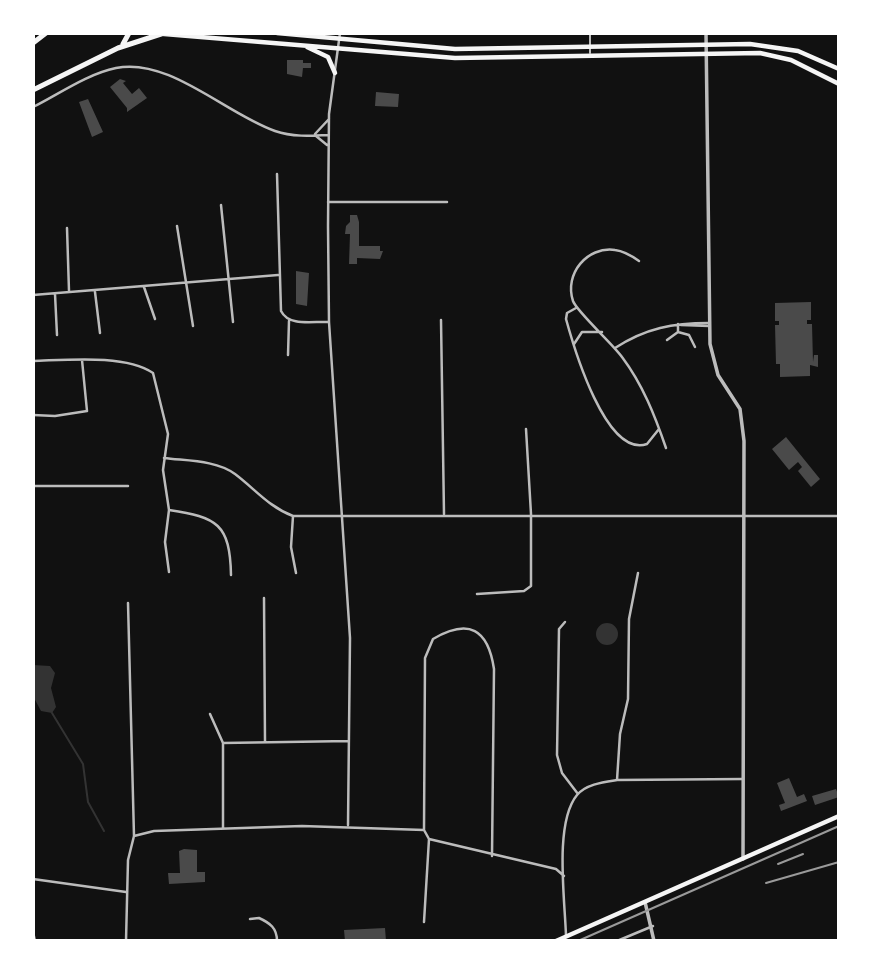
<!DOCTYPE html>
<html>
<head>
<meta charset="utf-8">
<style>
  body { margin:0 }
  #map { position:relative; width:872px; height:974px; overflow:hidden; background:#111; font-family:Merriweather,serif }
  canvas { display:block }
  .frame { position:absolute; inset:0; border:35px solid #fff; pointer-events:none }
</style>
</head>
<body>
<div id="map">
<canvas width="872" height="974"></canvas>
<div class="frame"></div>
</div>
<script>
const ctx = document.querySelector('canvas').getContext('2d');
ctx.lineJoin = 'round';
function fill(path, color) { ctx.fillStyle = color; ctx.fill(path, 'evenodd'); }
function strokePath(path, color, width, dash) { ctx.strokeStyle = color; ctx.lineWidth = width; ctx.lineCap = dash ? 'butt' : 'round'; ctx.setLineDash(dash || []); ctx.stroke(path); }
const water = new Path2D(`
  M596 634a11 11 0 1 1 22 0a11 11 0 1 1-22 0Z
  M33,665L50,666L55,673L51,688L56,707L52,713L41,711L33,696Z`);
const stream = new Path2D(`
  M52,713L83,764L88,802L104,831`);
const building = new Path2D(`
  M287,60H303V63H311V68H303L302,77L287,74Z
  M120,79L126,81L123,83L132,94L139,88L147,98L127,112V108L110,87Z
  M376,92L399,94L398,107L375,106Z
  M88,99L103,132L92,137L79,102Z
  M350,215H357L359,222V246H380V251H383L380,259L357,258V264H349L350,234H345L346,226L350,222Z
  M296,271L309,273L307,306L296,304Z
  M811,302V320H807V324H812L813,362L814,355H818V367L810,365V376L780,377V364H776L775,325H779V321H775V303Z
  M786,437L820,479L811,487L798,471L802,467L798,462L789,470L772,449Z
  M789,778L797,797L804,794L807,801L781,811L779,805L785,803L777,783Z
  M836,789L839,797L815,805L812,796Z
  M184,849L197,850V872H205V882L169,884L168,873H180L179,851Z
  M385,928L386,941H345L344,930Z`);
const service = new Path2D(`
  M590,33V53`);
const minor = new Path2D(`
  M340,33L329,114L328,226L329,322L350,638L348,825
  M33,107C59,94 87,74 116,68C169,57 226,114 275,131C292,137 310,136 328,135
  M315,134L329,119
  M316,136L327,145
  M277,174L281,311C289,327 313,321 329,322
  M328,202H447
  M221,205L233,322
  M177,226L193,326
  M67,228L69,291
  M639,261C632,256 624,251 615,250C587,246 564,274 573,301C577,312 613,344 622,357C643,385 655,416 666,448
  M144,287L155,319
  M95,292L100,333
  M55,294L57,335
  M33,295L278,275
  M576,308L567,313L566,319C574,348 606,458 647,444L659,429
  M441,320L444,514
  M681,325L709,326
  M678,332L689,335L695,347
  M667,340L678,332V324
  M574,344L582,332H602
  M615,348C646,328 673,323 709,323
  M288,355L289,321
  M33,361C67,360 125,354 153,373L168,434L163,470L169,510L165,542L169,572
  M33,415L55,416L87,411L82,360
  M164,458C187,461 216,460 235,474C255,489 269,507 293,516H839
  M33,486H128
  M169,510C217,517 230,524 231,575
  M293,516L291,547L296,573
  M477,594L524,591L531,586V514L526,429
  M264,598L265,741
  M565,622L559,629L557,755L562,773L578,794
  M210,714L223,743V828
  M223,743L349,741
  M617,780L620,734L628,699L629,619L638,573
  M424,830L425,658L433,639C469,618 488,629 494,669L492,856
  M134,836L154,831L302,826L424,830L429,839L556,869L564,876
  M33,879L126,892
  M250,919L259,918C270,923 277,928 277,941
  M424,922L429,839
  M33,932L35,941
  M566,936C565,900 554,823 577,795C586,784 604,782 617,780L743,779
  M126,941L128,860L134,836L128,603
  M617,941L653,926`);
const tertiary = new Path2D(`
  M706,33L710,344L718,375L740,409L744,441L743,859
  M645,902L654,941`);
const primary = new Path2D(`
  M152,33L455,58L760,53L791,60L839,84
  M277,33L455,49L750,44L798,51L839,69
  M307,47L328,57L335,73
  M556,941L839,816`);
const motorway = new Path2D(`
  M33,43L46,33
  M123,44L129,33
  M33,90L118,48L161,34`);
const rail = new Path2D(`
  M778,864L803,854
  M766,883L839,862
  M578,941L839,826`);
fill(water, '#333');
strokePath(stream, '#333', 2);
fill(building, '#4a4a4a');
strokePath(service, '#bcbcbc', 2);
strokePath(minor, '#bcbcbc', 2.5);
strokePath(tertiary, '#bcbcbc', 3.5);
strokePath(primary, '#f5f5f5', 4.5);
strokePath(motorway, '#f5f5f5', 5);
strokePath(rail, '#9a9a9a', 2);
</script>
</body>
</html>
